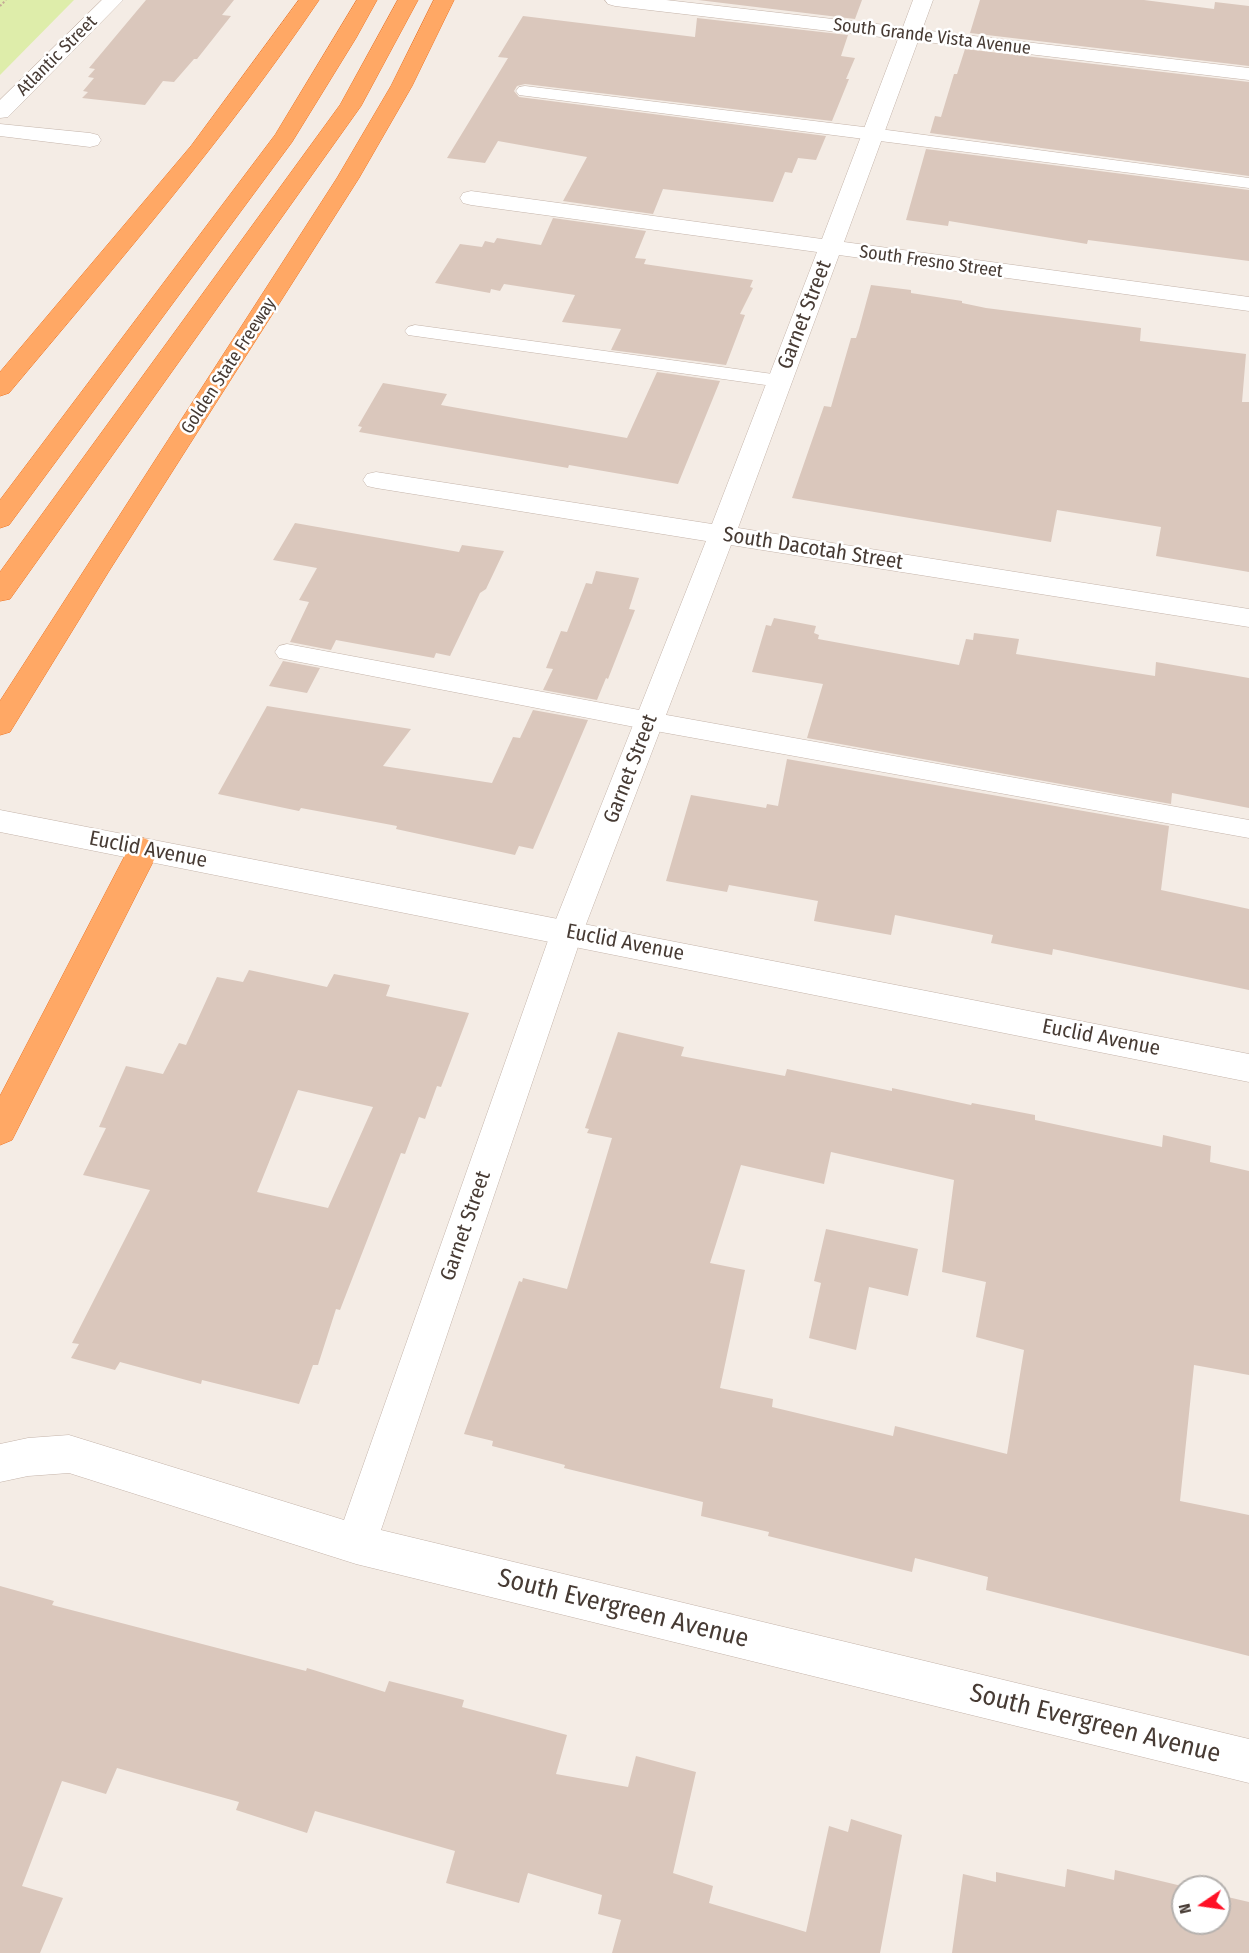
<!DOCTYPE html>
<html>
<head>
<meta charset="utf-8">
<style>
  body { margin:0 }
  #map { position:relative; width:1249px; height:1953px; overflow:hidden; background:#f4ece5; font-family:"Fira Sans Condensed",sans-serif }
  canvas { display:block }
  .north { position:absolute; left:1171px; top:1875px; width:60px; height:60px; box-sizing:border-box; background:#fff; border:2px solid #b5b1ae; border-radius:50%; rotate:257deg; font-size:16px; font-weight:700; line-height:24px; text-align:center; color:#473b34 }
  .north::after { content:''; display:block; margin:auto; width:21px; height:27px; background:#ff1126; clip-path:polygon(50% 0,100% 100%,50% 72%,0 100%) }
</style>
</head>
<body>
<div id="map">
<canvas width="1249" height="1953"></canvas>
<div class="north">N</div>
</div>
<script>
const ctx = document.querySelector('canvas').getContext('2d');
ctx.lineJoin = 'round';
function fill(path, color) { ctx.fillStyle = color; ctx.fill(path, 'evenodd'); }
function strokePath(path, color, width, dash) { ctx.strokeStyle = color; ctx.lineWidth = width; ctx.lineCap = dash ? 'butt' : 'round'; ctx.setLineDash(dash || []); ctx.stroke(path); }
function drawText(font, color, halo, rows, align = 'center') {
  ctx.font = font + ' "Fira Sans Condensed",sans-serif'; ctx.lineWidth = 5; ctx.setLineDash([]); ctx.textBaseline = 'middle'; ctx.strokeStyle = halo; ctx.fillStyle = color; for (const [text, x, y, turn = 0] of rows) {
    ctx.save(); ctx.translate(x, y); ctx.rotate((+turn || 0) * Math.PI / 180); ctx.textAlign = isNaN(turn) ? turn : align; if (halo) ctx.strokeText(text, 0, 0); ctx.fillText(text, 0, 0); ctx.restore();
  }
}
const green = new Path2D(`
  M0,0H74L0,75Z`);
const building = new Path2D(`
  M146,0H234L222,15L231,16L197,59H194L174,82L163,81L145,105L82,98L88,92L83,91L94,78L88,77L95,69L89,68Z
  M698,0H862L855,19Z
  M980,0H1144L1214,9L1215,2L1249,6V66L970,33Z
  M523,16L695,37L697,18L848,35L841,56L855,58L846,79H849L832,121L525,84L517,86L514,91L519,97L826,136L816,160L798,158L792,173L785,172L773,202L663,189L653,214L563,201L587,157L498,141L485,163L447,158L508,58L498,57Z
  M965,49L1249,82V176L930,133L935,116L941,117L954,74H957Z
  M926,149L1249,190V261L1088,240L1087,244L949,221L948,226L906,220Z
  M553,218L646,231L635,258L646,259L644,264L753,280L750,287L753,288L740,314L745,315L726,365L611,350L621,329L562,322L575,295L504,284L500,291L491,289L490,293L435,283L460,244L482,247L485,241L494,243L497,238L541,245Z
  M871,285L911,290V293L962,301V303L986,308L1141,328L1140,341L1246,354L1242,402H1249V572L1156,556L1161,527L1057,510L1051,542L792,498L824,406L831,407L851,338H856L859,329Z
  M657,372L720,381L678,484L569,465L568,468L359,432L362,427L358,426L383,383L447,394L441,405L627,438Z
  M295,523L459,552L462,545L504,551L486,589L480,593L450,656L436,653L434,658L336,640L331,650L290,642L309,602L299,600L317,568L273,560Z
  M596,571L639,578L629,609L635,610L608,679L606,678L597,700L543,690L553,669L546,668L561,631L567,632L586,583L592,584Z
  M774,618L816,626L814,633L819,635L818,639L959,665L966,639L973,640L974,633L1019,639L1016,654L1155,676L1156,662L1249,678V808L1172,793L1171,804L807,738L823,684L752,672L766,625L771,626Z
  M283,661L320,668L307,693L269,686Z
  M267,706L411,729L383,766L492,783L513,737L520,738L533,710L588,720L533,849L519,846L515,855L396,829L397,826L301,808L299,811L218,794Z
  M787,759L1169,826L1161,890L1249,909V990L1053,949L1052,955L991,943L993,935L895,915L891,935L814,921L818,901L729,885L727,892L666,881L691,795L766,808L767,804L778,806Z
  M249,970L327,987L334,974L390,985L386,996L469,1013L441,1087L437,1086L425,1119L419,1117L405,1154L401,1153L340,1310L336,1309L318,1365H313L299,1404L202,1380L201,1384L120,1362L115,1370L71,1358L79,1344L72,1343L150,1190L83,1175L106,1128L99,1127L126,1066L163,1074L179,1043L186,1045L217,977L243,982ZM298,1090L373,1107L328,1208L257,1192Z
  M618,1032L684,1047L681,1056L785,1076L787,1069L892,1091V1088L971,1105L972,1103L1009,1110L1035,1115V1120L1162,1147L1163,1135L1211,1146L1210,1162L1249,1171V1375L1194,1365L1180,1501L1249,1515V1656L986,1590L988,1577L915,1558L912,1572L768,1536L769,1532L701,1516L703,1502L564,1468L565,1465L492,1446L493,1441L464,1434L519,1281L522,1282L523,1278L567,1289L612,1138L587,1133L589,1129L585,1128ZM831,1152L954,1180L942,1272L986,1282L976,1337L1024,1350L1007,1454L895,1426L893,1436L772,1407L773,1399L720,1388L745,1270L710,1263L741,1165L824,1184Z
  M826,1229L918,1249L908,1296L869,1287L856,1350L809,1338L821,1283L814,1281Z
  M0,1586L54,1601L52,1605L306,1671L307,1668L385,1692L389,1681L464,1700L462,1707L567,1735L556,1774L628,1787L636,1756L696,1772L673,1873L713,1886L709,1903L806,1932L829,1826L848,1832L851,1819L902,1835L880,1953H612L621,1920L598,1914L602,1895L528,1873L519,1903L446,1883L455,1851L315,1811L307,1833L236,1810L239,1802L117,1768L106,1794L62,1781L22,1886L63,1898L40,1953H0Z
  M1067,1869L1114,1880L1115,1870L1186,1887H1183V1923H1219V1895L1249,1902V1953H952L963,1874L996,1882V1872L1065,1887Z`);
const path = new Path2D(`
  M0,6L6,0`);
const service = new Path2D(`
  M525,86L872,128L1249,178V188L519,95L516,91L519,87Z
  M415,325L780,375L787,377L790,381L787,385L780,387L408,335L405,331L408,327Z
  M287,644L650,712L1249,820V838L650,730L279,658L275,652L279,646Z`);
const minor = new Path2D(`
  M102,0H123L8,117L0,118V100Z
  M605,0H666L903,27L913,0H933L922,30L1249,68V80L918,41L844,242L1249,297V311L839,255L738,528L1249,609V627L731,545L583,932L381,1530L1249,1739V1783L356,1564L69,1473L28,1476L0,1482V1444L28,1438L69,1435L344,1520L551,932L706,541L376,488L367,486L363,480L367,474L376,472L712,524L817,252L471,205L463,203L460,198L463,193L471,191L822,239L898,39L615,6L608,4Z
  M0,124L90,133L98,135L101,140L98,145L90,147L0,136Z`);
const tertiary = new Path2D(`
  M0,810L1249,1054V1082L0,832Z`);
const motorway = new Path2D(`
  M299,0H319C225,139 116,265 9,393L0,396V372L191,146Z
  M357,0H377L356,38L292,142L9,525L0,528V500L275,135Z
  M398,0H418L361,106L10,599L0,601V572L340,105Z
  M434,0H454L412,86L359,178L109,571L10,732L0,735V701L337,178L391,86Z
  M143,838L154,842L159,850L12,1140L0,1145V1096L132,842Z`);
const farStreetnames = [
  ["South Grande Vista Avenue",932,37,7],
  ["Atlantic Street",57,56,-45],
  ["South Fresno Street",931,262,8],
  ["Golden State Freeway",229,366,-57]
];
const streetNames = [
  ["Garnet Street",805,315,-69],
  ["South Dacotah Street",813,549,9],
  ["Garnet Street",631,769,-69],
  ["Euclid Avenue",148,850,11],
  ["Euclid Avenue",625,943,11],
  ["Euclid Avenue",1101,1038,11],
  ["Garnet Street",466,1226,-71]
];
const nearStreetnames = [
  ["South Evergreen Avenue",623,1609,14],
  ["South Evergreen Avenue",1095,1724,14]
];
fill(green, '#deedaa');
fill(building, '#dac7bc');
strokePath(service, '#c4b4aa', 1);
strokePath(minor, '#c4b4aa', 1);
strokePath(tertiary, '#c4b4aa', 1);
strokePath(motorway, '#ec7527', 1);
strokePath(path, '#c4a997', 2, [2, 2]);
fill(service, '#fff');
fill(minor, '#fff');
fill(tertiary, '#fff');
fill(motorway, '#ffa865');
drawText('18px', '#473b34', '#fff', farStreetnames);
drawText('21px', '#473b34', '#fff', streetNames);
drawText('26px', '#473b34', '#fff', nearStreetnames);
</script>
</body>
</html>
